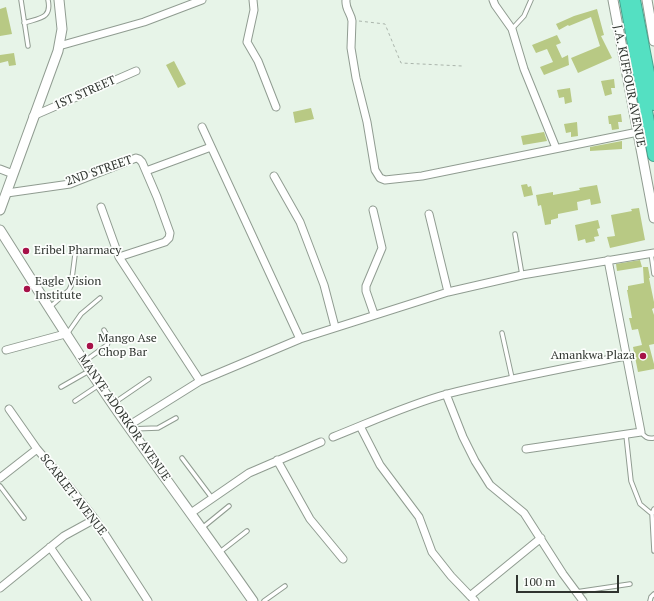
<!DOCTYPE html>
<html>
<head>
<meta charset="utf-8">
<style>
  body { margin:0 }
  #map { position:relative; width:654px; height:601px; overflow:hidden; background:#e7f4e8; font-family:"PT Serif",serif }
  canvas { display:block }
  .scale { position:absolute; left:516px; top:575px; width:103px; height:18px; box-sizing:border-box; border:2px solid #2f342f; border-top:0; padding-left:5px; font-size:12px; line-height:14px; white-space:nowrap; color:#2f342f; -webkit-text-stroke:3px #fcfefc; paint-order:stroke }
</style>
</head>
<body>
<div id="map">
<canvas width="654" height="601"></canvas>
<div class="scale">100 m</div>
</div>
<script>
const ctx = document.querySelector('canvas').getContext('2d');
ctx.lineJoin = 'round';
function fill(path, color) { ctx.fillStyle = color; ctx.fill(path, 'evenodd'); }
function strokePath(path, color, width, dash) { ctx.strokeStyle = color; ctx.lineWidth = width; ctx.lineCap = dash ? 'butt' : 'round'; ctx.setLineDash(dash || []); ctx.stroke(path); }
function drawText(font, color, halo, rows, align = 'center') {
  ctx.font = font + ' "PT Serif",serif'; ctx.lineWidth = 3.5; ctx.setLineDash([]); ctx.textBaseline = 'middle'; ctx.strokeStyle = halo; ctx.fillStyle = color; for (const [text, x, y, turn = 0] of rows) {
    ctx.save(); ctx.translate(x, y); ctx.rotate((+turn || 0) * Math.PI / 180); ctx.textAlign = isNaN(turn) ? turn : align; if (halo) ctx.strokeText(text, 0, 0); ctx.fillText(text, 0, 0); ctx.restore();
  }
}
const building = new Path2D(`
  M6,7L12,34L0,36V9Z
  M597,9L604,35L601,36L612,58L578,73L571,58L600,46L591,17L569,26L568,25L559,30L556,24L574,16Z
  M557,35L561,43L556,45L562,58L568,55L569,65L544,75L540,67L553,62L547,49L536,53L532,45Z
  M14,53L16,65L9,66L8,61L0,63V55Z
  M174,61L186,84L178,88L166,65Z
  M614,79L615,88H611L612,94L605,96L601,81Z
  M570,88L572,102L565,104L564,97L559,98L557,90Z
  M311,108L314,119L295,123L293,112Z
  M621,114L622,122H618L619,129L612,130L611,124H609L608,116Z
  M577,122L578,136L571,137V132L566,133L564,124Z
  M544,132L547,141L523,145L521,136Z
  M622,141V149L590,151V147Z
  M527,184L528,187L531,186L533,195L524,197L521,185Z
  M597,185L601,203L591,205L590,199L577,202L578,210L558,214V218L551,220V224L545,225L541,205L538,206L536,195L553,192V195L580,190L579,188Z
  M639,208L645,240L610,248L607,237L615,236L611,215L632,211L631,209Z
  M598,220L600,228L597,229L599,236L594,237L595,241L586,243L585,239L578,241L575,225Z
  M640,260L642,267L617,271L616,264Z
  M643,267H648L650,278H649L654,302V308L652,309L654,315V344L649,345L654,364V369L638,372L633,347L642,345L638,329L632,330L629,318H632L627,290H628V286L644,283Z`);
const path = new Path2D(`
  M359,21L385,24L401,63L462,66`);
const lane = new Path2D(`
  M21,0L28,46
  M24,23C39,18 52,19 48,0
  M512,29L524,16L531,0
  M515,234L522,275
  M651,253L654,274
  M49,308L69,290L71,286L76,247
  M502,333L512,378
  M67,334L81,314L100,298
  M85,361L107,345C111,339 107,336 104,330
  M61,387L89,371
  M75,401L99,385
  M114,403L149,379
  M131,429L158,428L176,418
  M641,432C645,437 647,439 654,438
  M626,435L631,481L640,504L652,514
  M182,458L212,498
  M0,486L24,518
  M654,509L652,514L654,551
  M202,528L229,506
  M220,552L247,531
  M576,592L630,584
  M264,601L285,586
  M650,601L651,597L654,594`);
const street = new Path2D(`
  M253,0L254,10L247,42L258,61L276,107
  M346,0C345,9 351,13 352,21L351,48L356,78L367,122L375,170L380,178L385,180L422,176L638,132
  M493,0L495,5L512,29L524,69L556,148
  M59,46L144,22L202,0
  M33,116L136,71
  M202,127L300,339
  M0,169L13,174
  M146,171L211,147
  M274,176L300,222L324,285L335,327
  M7,193L70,184L136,158L139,159L142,162L157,197L170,233L169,238L165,242L119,257
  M101,207L119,257L200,381
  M373,210L382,248L366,286V291L374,314
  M429,214L448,292
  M6,350L65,334
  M446,394L463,437L475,461L490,485L524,513L563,574L583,601
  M9,409L37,449L72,490L95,519L148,601
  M128,426L200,381L300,339L448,292L522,275L654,253
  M360,426L380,465L419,517L432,552L451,576L475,601
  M333,437C371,422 407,405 447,394C506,379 566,368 626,356
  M526,449L641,432L608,260
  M277,460L310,519L343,559
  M0,478L37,449
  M191,513L249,473L321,442
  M50,547L87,601
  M0,588L64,536L95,519
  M470,596L541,538`);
const secondary = new Path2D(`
  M613,0L654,218
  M647,0L654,41
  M0,210L58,51L62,29L59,0
  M0,230C42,296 82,362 128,426C169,484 212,542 253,601`);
const highway = new Path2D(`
  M626,0L654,155
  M634,0L654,104`);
const markers = [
  [26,251,4,"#a61148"],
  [27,289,4,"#a61148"],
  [90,346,4,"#a61148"],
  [643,356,4,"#a61148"]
];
const streetNames = [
  ["J.A. KUFFOUR AVENUE",629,86,79],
  ["1ST STREET",85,93,-24],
  ["2ND STREET",99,171,-19],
  ["MANYE ADORKOR AVENUE",124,418,55],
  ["SCARLET AVENUE",73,495,52]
];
const poiNames = [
  ["Eribel Pharmacy",34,251],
  ["Eagle Vision",35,282],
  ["Institute",35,296],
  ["Mango Ase",98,339],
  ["Chop Bar",98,353],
  ["Amankwa Plaza",635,356,"right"]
];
fill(building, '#b8c984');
strokePath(lane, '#909c91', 5.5);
strokePath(street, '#909c91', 9);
strokePath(secondary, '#909c91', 11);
strokePath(highway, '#47a48f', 14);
strokePath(path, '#aab4ab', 1, [3, 3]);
strokePath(lane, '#fff', 3.5);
strokePath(street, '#fff', 7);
strokePath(secondary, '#fff', 9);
strokePath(highway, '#54e0c2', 12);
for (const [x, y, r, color] of markers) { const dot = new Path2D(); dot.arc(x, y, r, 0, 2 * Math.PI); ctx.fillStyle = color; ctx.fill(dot); strokePath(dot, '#fcfefc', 1.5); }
drawText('12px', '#2f342f', '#fcfefc', streetNames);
drawText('12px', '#2f342f', '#fcfefc', poiNames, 'left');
</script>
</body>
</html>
